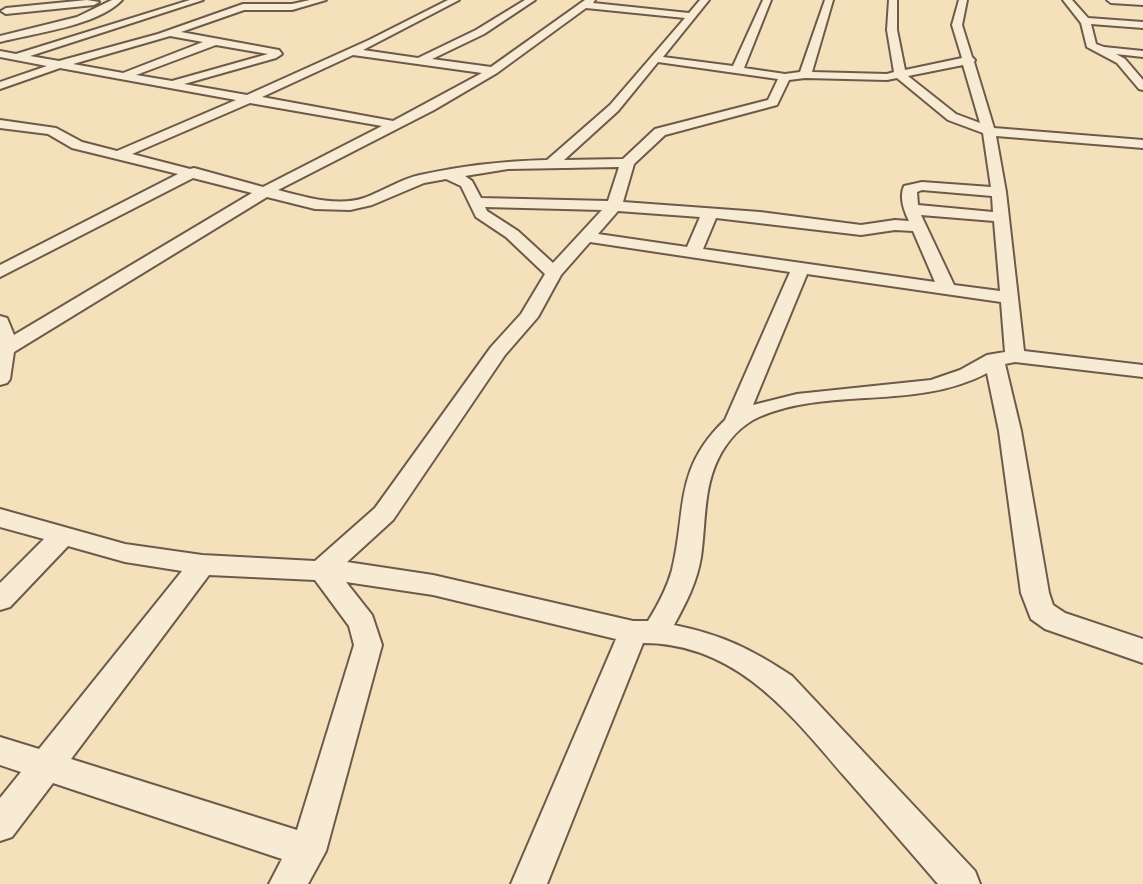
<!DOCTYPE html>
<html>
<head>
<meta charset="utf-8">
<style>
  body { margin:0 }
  canvas { display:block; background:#f4e0bb }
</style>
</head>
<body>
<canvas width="1143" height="884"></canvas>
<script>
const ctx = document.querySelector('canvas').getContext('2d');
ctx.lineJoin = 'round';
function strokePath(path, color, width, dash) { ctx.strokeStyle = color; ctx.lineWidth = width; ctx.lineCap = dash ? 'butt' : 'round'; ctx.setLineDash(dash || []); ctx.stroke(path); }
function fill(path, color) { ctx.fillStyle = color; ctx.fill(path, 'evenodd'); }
const minor = new Path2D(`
  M87,0L99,2L94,5L6,14L1,11L6,8Z
  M112,0H122C97,26 35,33 0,42V36L77,17Z
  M190,0H203L30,56L59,61L158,34L243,4H292L310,0H326L292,10H244L181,32L279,50L282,54L276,58L184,84L247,95L369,40L448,0H459L363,50L418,58L476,30L525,0H535L484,34L432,59L491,67L585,0H595L593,3L689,13L700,0H709L663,57L733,66L763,0H771L744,68L785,74L800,72L825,0H833L812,72L887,74L894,72L887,30L889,0H897V30L905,70L962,58L952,25L959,0H967L962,25L972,57L975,60L974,62L994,128L1143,140V148L996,136L1006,192L1024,351L1143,365V377L1015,362L1005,364L1021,431L1049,593L1053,605L1065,613L1143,639V663L1045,629L1031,619L1021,593L999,431L987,373C915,411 830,386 759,417C741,425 727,441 718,459C703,490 706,523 701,557C697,582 686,603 674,625C723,635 751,649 792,676L975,871L980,884H938C907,848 876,812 845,777C790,713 736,643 643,643L547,884H511L616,639L433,595L346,582L372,615L382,645L326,851L308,884H269L282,859L53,783L12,837L0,841V798L21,772L0,765V737L39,749L182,571L125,562L68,546L10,607L0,610V583L44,539L0,527V509L125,544L202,555L315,561L375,508L491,347L521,314L545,274L506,237L476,217L461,186L446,179L424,183L372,205L350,210L315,209L267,197L14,352L10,379L7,383L0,385V316L7,318L14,335L252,193L193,178L0,277V265L178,174L72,148L48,134L0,128V120L56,128L82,142L117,151L236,100L60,68L0,89V82L47,66L0,57V51L16,54ZM586,8L685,18L610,105L547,160C504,161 461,166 420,175C401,179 383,191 364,198C337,207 305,197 278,190L434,110L497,73ZM170,36L203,42L123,73L73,64ZM216,45L268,54L172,81L136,75ZM353,55L482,73L393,121L262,97ZM658,62L778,79L768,100L655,129L623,159L564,160L618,111ZM963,65L980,123L956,114L908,76ZM805,78L887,80L897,78L948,120L983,133L991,187L922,182L904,186C899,197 904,211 909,221L895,220L861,225L760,212L623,202L634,164L665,135L777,105L789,80ZM250,103L382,126L263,187L194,168L190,169L132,154ZM619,167L608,201L481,198L472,181L465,176L508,169ZM922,190L992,196L993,212L918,205L917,192ZM485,207L602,210L553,263L518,231L487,211ZM618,211L700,217L687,247L598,234ZM921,215L994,221L1000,291L954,285ZM716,218L861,235L895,230L913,231L935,282L703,249ZM590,242L790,272L725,420C673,470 687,510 672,570C667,588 658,605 648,621H633L433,575L347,562L393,520L505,355L538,317L561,275ZM807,274L1001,302L1005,352L987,355L960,370L931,380L797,394L753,405ZM209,575L315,580L349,626L354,645L297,830L71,759Z
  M1063,0H1072L1088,18L1143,22V28L1091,24L1096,44L1104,47L1143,51V57L1116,54L1125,59L1143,80V90L1139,89L1117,63L1087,47L1081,23Z
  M1107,0H1143V5L1111,3Z`);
strokePath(minor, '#6e5a4a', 4);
fill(minor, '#f8ebd3');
</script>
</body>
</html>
